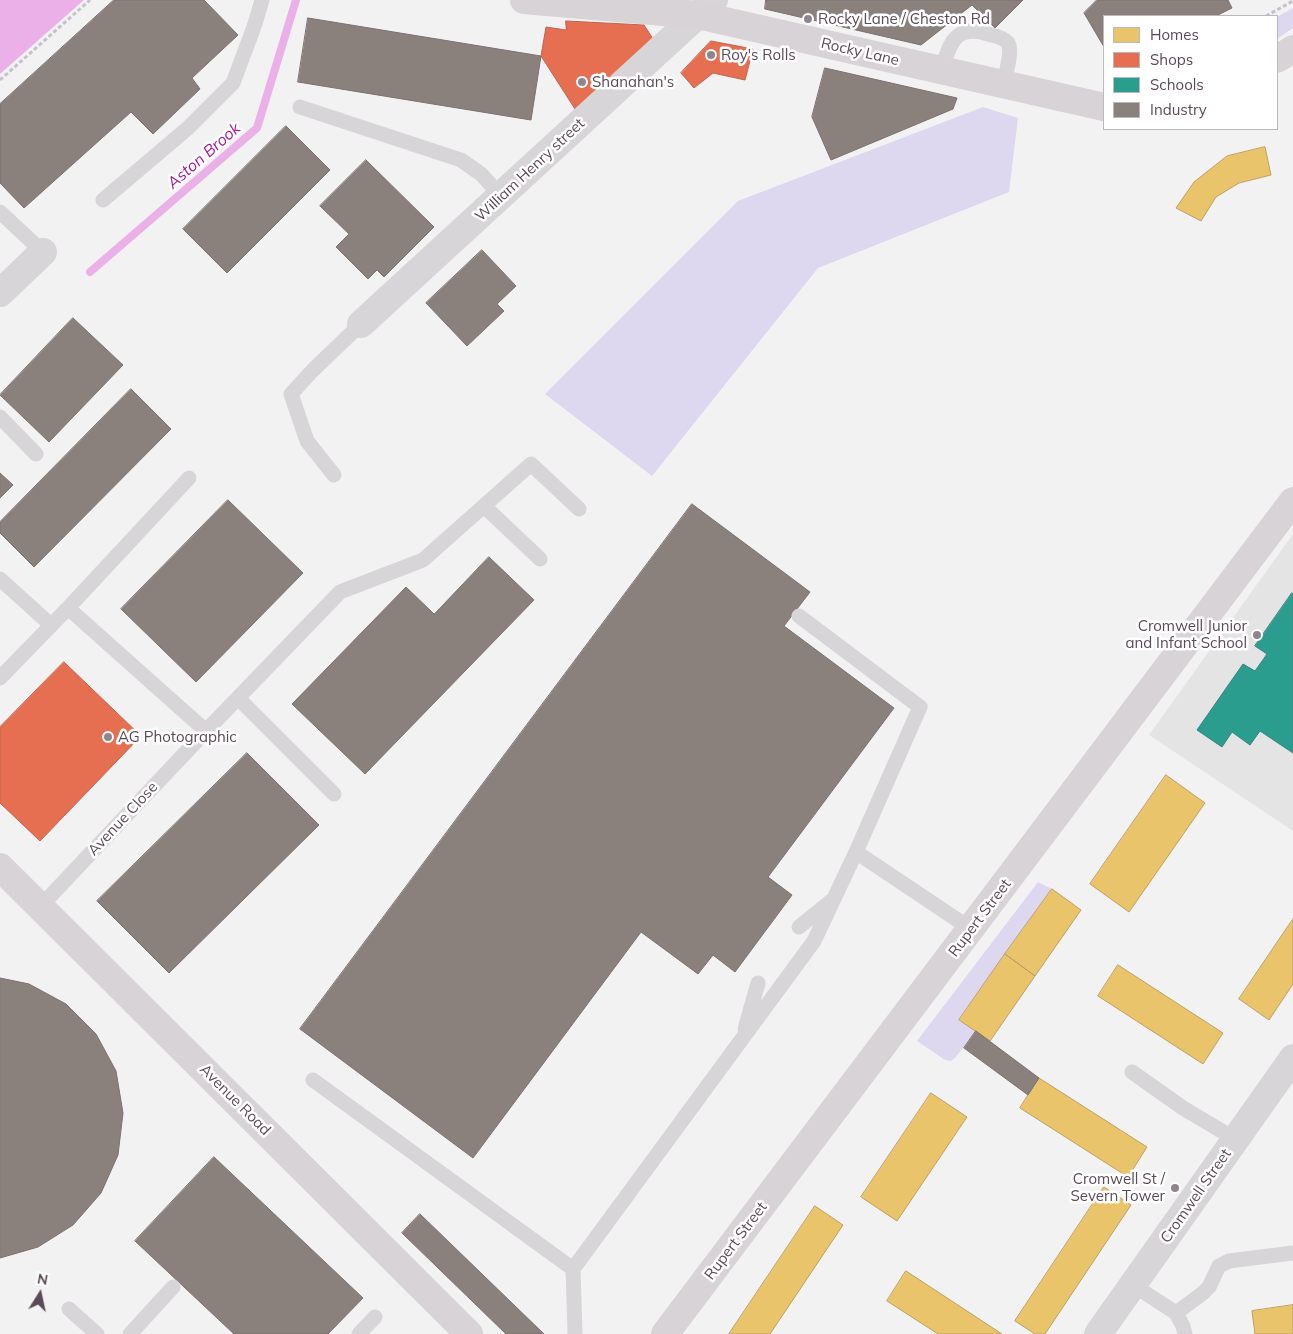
<!DOCTYPE html>
<html>
<head>
<meta charset="utf-8">
<style>
  body { margin:0 }
  #map { position:relative; width:1293px; height:1334px; overflow:hidden; background:#f2f2f2; font-family:Mulish,sans-serif }
  canvas { display:block }
  .legend { position:absolute; left:1103px; top:15px; width:175px; height:115px; box-sizing:border-box; background:#fff; border:1px solid #beb7bc; margin:0; padding:6px 9px; list-style:none; font-size:15px; color:#5d4a57 }
  .legend li { display:flex; align-items:center; gap:10px; height:25px }
  .legend b { width:25px; border:1px solid #beb7bc }
  .north { position:absolute; left:15px; top:1269px; width:50px; height:50px; -webkit-text-stroke:4px #fff; paint-order:stroke; rotate:10deg; font-size:14px; font-weight:700; line-height:20px; text-align:center; color:#5d4a57 }
  .north::after { content:''; display:block; margin:auto; width:18px; height:22px; background:#5d4a57; clip-path:polygon(50% 0,100% 100%,50% 72%,0 100%) }
</style>
</head>
<body>
<div id="map">
<canvas width="1293" height="1334"></canvas>
<ul class="legend">
<li><b style="height:14px;background:#e9c46a"></b>Homes</li>
<li><b style="height:14px;background:#e76f51"></b>Shops</li>
<li><b style="height:14px;background:#2a9d8f"></b>Schools</li>
<li><b style="height:14px;background:#8a817c"></b>Industry</li>
</ul>
<div class="north">N</div>
</div>
<script>
const ctx = document.querySelector('canvas').getContext('2d');
ctx.lineJoin = 'round';
function fill(path, color) { ctx.fillStyle = color; ctx.fill(path, 'evenodd'); }
function strokePath(path, color, width, dash) { ctx.strokeStyle = color; ctx.lineWidth = width; ctx.lineCap = dash ? 'butt' : 'round'; ctx.setLineDash(dash || []); ctx.stroke(path); }
function drawText(font, color, halo, rows, align = 'center') {
  ctx.font = font + ' Mulish,sans-serif'; ctx.lineWidth = 5; ctx.setLineDash([]); ctx.textBaseline = 'middle'; ctx.strokeStyle = halo; ctx.fillStyle = color; for (const [text, x, y, turn = 0] of rows) {
    ctx.save(); ctx.translate(x, y); ctx.rotate((+turn || 0) * Math.PI / 180); ctx.textAlign = isNaN(turn) ? turn : align; if (halo) ctx.strokeText(text, 0, 0); ctx.fillText(text, 0, 0); ctx.restore();
  }
}
const education = new Path2D(`
  M1293,534V831L1149,735Z`);
const green = new Path2D(`
  M1293,8V28L1277,39V17Z
  M983,107L1018,118L1009,192L818,268L652,476L545,394L738,201Z
  M1038,882L1052,889L959,1020L976,1031L955,1058L951,1061L945,1060L917,1041Z`);
const water = new Path2D(`
  M0,0H84L0,74Z`);
const homes = new Path2D(`
  M1265,147L1271,175L1239,183L1216,197L1201,221L1176,208L1194,182L1227,156Z
  M1166,775L1205,803L1129,912L1090,884Z
  M1052,889L1081,910L1035,976L1005,954Z
  M1293,919V984L1269,1020L1239,999Z
  M1005,954L1035,976L990,1041L959,1020Z
  M1118,965L1223,1033L1203,1064L1098,996Z
  M1039,1078L1147,1147L1128,1177L1020,1108Z
  M931,1093L967,1117L897,1221L861,1197Z
  M1104,1187L1131,1205L1045,1334H1035L1015,1321Z
  M815,1206L843,1225L770,1334H729Z
  M906,1271L1002,1334H938L887,1301Z
  M1293,1305V1334H1255L1252,1311Z`);
const shops = new Path2D(`
  M566,21L644,25L655,42L575,109L541,56L546,27L566,30Z
  M711,41L753,49L745,80L713,73L694,88L681,73Z
  M64,662L141,736L40,841L0,803V727Z`);
const schools = new Path2D(`
  M1292,593L1293,594V753L1260,731L1250,745L1232,732L1222,747L1197,730L1243,664L1255,671L1267,654L1255,646Z`);
const industry = new Path2D(`
  M114,0H204L238,35L192,78L200,89L153,134L131,112L24,208L0,183V104Z
  M766,0H1023L995,28L972,5L921,45L765,9Z
  M1097,0H1228L1232,8L1216,16H1104V47L1084,13Z
  M308,18L541,56L531,120L298,82Z
  M825,68L957,98L953,109L831,160L812,117Z
  M286,126L330,170L227,273L183,229Z
  M366,160L434,227L384,277L377,270L368,279L336,247L349,234L320,206Z
  M482,250L516,286L497,304L504,311L467,346L426,303Z
  M73,318L123,365L49,442L0,395Z
  M131,389L171,429L34,567L0,533V522Z
  M0,473L13,485L0,498Z
  M228,500L303,573L196,682L121,609Z
  M692,504L810,592L784,626L894,708L768,877L792,895L735,972L713,955L698,974L641,932L473,1158L300,1029Z
  M489,557L534,600L365,774L292,704L406,587L434,614Z
  M247,753L319,825L169,973L97,901Z
  M0,978L29,984L66,1004L96,1034L116,1071L123,1113L118,1155L101,1193L73,1225L38,1247L0,1258Z
  M976,1031L1039,1078L1028,1095L964,1048Z
  M214,1157L363,1298L328,1334H234L135,1241Z
  M420,1214L544,1334H506L402,1233Z`);
const stream = new Path2D(`
  M90,272L257,128L296,0`);
const path = new Path2D(`
  M1266,16L1293,1
  M0,80L90,0`);
const lane = new Path2D(`
  M942,71C949,43 956,22 991,35C996,36 1004,38 1008,43C1013,52 1005,76 1003,85
  M300,107L461,160L481,174L501,196
  M103,200L188,128L233,83L255,24L262,0
  M0,212L43,252
  M0,417L36,454
  M334,475L307,441L291,394L313,370L361,324
  M189,478L68,608L206,731
  M484,506L540,559
  M0,579L51,625
  M799,616L920,707L856,852L971,929
  M0,678L68,608
  M238,698L334,794
  M40,907L206,731L340,592L423,560L531,464L579,509
  M799,927L831,901
  M745,1029L758,983
  M1132,1072L1183,1108L1235,1139
  M313,1080L573,1269
  M1133,1285L1176,1313L1203,1293L1209,1287L1219,1266L1229,1261L1293,1253
  M69,1309L97,1334
  M1176,1313L1183,1326L1185,1334
  M130,1334L173,1287
  M359,1334L375,1317
  M575,1334L573,1269L814,941L856,852`);
const street = new Path2D(`
  M0,293L43,252
  M361,324L714,0
  M1098,1334L1293,1058`);
const secondary = new Path2D(`
  M524,0L698,15L1104,107
  M1277,59L1293,49
  M0,867L469,1334
  M665,1334L1293,501`);
const markers = [
  [808,19,5,"#91858d"],
  [711,55,5,"#91858d"],
  [582,82,5,"#91858d"],
  [1257,635,5,"#91858d"],
  [108,737,5,"#91858d"],
  [1175,1188,5,"#91858d"]
];
const poiNames = [
  ["Rocky Lane / Cheston Rd",818,19],
  ["Roy's Rolls",721,55],
  ["Shanahan's",592,82],
  ["Cromwell Junior",1247,626,"right"],
  ["and Infant School",1247,643,"right"],
  ["AG Photographic",118,737],
  ["Cromwell St /",1165,1179,"right"],
  ["Severn Tower",1165,1196,"right"]
];
const streetNames = [
  ["Rocky Lane",860,52,13],
  ["William Henry street",530,170,-43],
  ["Avenue Close",123,819,-47],
  ["Rupert Street",980,918,-53],
  ["Avenue Road",235,1100,45],
  ["Cromwell Street",1196,1196,-55],
  ["Rupert Street",736,1241,-53]
];
const waterNames = [
  ["Aston Brook",204,156,-41]
];
fill(education, '#e3e4e3');
fill(green, '#ddd8ef');
fill(water, '#eab0e7');
fill(homes, '#e9c46a');
strokePath(homes, '#bf9f64', 1);
fill(shops, '#e76f51');
strokePath(shops, '#be6453', 1);
fill(schools, '#2a9d8f');
strokePath(schools, '#39847e', 1);
fill(industry, '#8a817c');
strokePath(industry, '#7c7071', 1);
strokePath(stream, '#eab0e7', 8);
strokePath(path, '#c6c1cb', 3, [4, 2.5]);
strokePath(lane, '#d8d5d8', 15);
strokePath(street, '#d8d5d8', 28);
strokePath(secondary, '#d8d3d6', 28);
for (const [x, y, r, color] of markers) { const dot = new Path2D(); dot.arc(x, y, r, 0, 2 * Math.PI); ctx.fillStyle = color; ctx.fill(dot); strokePath(dot, '#fff', 2); }
drawText('15px', '#5d4a57', '#fff', poiNames, 'left');
drawText('15px', '#5d4a57', '#fff', streetNames);
drawText('italic 16px', '#a2189b', '#fff', waterNames);
</script>
</body>
</html>
